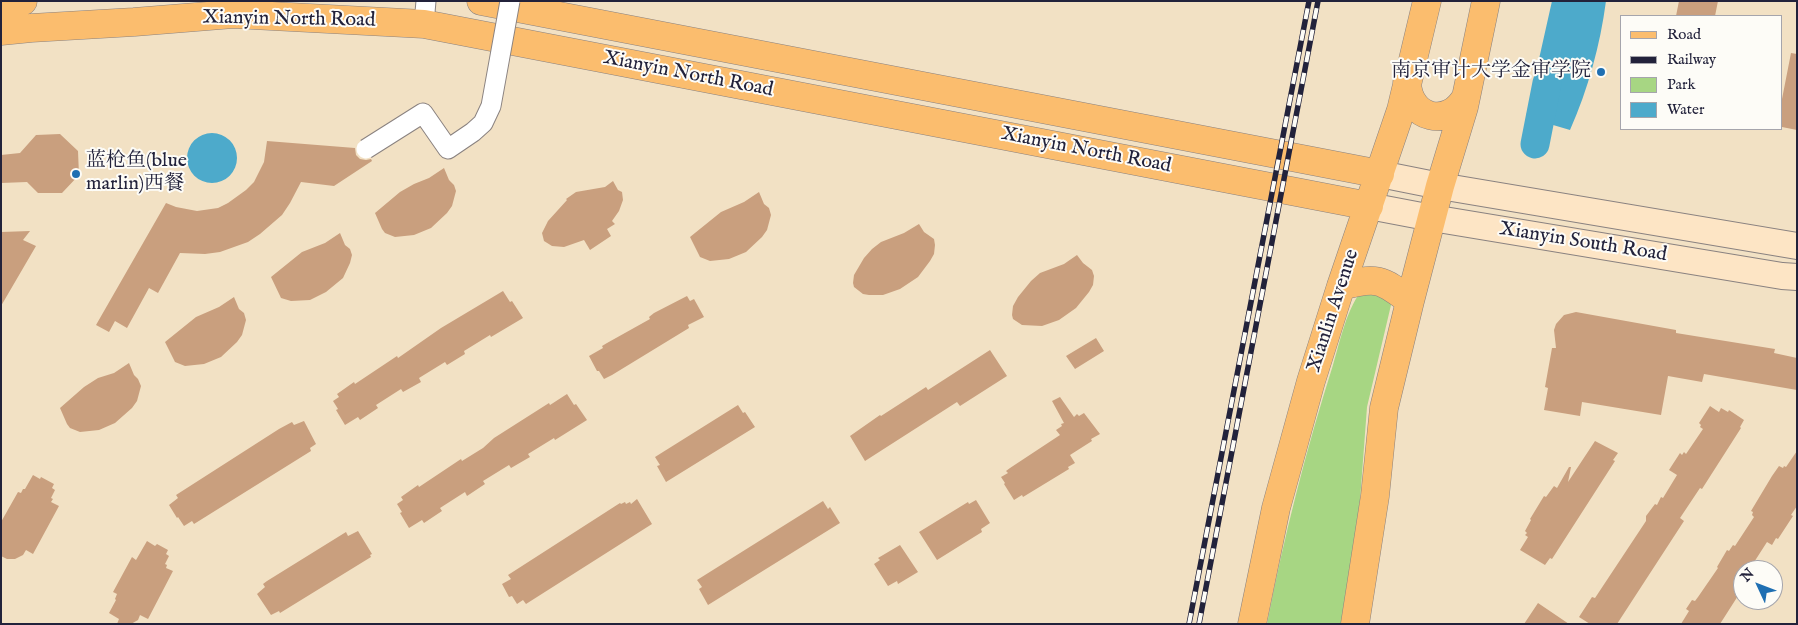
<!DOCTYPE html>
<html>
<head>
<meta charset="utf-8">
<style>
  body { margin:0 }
  #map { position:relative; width:1798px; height:625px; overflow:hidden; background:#f2e1c4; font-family:"IM FELL English",serif }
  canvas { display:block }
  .frame { position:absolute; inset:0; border:2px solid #22223b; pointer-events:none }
  .legend { position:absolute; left:1620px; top:15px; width:162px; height:115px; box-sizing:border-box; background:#fdfcf7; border:1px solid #a5a5ac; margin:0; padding:6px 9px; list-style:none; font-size:15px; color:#22223b }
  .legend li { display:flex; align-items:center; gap:10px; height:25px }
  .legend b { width:25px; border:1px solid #a5a5ac }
  .north { position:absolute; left:1733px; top:560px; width:50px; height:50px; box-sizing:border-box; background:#fdfcf7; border:1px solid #a5a5ac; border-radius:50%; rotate:313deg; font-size:14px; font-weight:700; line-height:20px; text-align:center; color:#22223b }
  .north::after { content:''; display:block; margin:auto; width:18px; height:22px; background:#1f6fb2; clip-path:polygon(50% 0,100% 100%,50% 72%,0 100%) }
</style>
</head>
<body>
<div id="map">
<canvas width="1798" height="625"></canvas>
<div class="frame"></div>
<ul class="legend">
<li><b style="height:6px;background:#fbbd6e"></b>Road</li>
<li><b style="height:6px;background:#22223b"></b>Railway</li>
<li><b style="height:14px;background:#a7d683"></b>Park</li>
<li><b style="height:14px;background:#4daacb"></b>Water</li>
</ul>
<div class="north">N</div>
</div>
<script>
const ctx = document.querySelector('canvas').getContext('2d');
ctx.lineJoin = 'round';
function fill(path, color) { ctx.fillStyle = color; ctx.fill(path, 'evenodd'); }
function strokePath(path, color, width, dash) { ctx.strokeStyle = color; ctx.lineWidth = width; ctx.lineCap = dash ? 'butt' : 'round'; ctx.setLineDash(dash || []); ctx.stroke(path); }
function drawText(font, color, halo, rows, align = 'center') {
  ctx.font = font + ' "IM FELL English","Noto Serif SC",serif'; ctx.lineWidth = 4; ctx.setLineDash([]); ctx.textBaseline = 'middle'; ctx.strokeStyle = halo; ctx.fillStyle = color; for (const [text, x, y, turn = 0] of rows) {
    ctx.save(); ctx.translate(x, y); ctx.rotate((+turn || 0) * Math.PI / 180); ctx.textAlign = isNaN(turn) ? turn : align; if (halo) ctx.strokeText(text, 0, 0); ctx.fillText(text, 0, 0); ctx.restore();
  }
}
const green = new Path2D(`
  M1364,288L1388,297L1391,305L1367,407L1358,527L1342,624H1267C1284,536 1306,450 1333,365C1340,342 1347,306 1364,288Z`);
const water = new Path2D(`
  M1552,1H1606C1600,46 1588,89 1570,130L1526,117Z
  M187 158a25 25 0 1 1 50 0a25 25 0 1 1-50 0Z`);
const river = new Path2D(`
  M1535,144L1547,83`);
const building = new Path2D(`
  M1679,1H1718L1715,16H1676Z
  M1791,53L1797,54V130L1782,127V99Z
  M60,134L78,151L79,175L62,193H38L27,182L1,183V155L20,153L36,135Z
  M267,141L355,148L356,155L360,159L366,160L371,159L372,161L334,186L301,182L290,203L282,215L260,234L248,242L220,252L205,254L180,253L158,293L149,288L127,328L115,321L109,332L96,325L166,203L176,207L197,211L218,208L228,203L246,190L254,182L264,162Z
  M444,168L449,180L454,185L456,191L452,206L447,213L431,228L414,235L395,237L385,233L382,229L375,213L400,192L414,184L429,178Z
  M613,181L618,190L622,192L623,200L619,211L612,221L615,224L607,229L611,236L590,250L584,240L564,247L552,246L544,241L542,233L548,221L567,200L566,199L576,192L605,187Z
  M759,192L764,204L769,208L771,215L767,230L762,237L746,252L729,259L710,261L700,257L690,237L721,212L744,202Z
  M919,224L924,232L934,239L935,245L934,254L930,261L918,277L900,289L883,295H869L863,294L854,287L853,283L854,275L864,258L872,249L881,242L904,233Z
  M30,231L23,240L36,246L1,306V232Z
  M340,233L345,245L350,249L352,255L350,263L343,278L326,292L310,300L291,301L281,298L271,277L302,252L325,243Z
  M1077,255L1083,263L1092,270L1094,276L1093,285L1089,292L1076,308L1059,320L1042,326L1022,325L1013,319L1012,315L1013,306L1018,297L1031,281L1040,273L1064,264Z
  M503,291L510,302L512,301L523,318L491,337L490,335L464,351L465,354L447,365L445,362L419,378L421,382L403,392L401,389L376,405L378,408L360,420L358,417L345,425L336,410L338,409L333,401L339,397L337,394L354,382L355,384L397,356L398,358L441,328Z
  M687,296L690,301L694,299L704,317L688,325L689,328L612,375L604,379L599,371H597L589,356L603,348L602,346L607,343L650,319L649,317L654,313Z
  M234,297L239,309L244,313L246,320L242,335L237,342L221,357L204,364L185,366L175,362L165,342L196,317L219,307Z
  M1576,312L1676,330V333L1775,349L1774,353L1797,358V390L1704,374L1702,382L1668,376L1661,415L1582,402L1580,416L1544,410L1548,388L1545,387L1552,348H1556L1554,330L1556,324L1564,315Z
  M1096,338L1104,351L1075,369L1066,356Z
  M990,350L1007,376L960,406L957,402L865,461L850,436L880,415L881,416L926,387L928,390Z
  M129,363L134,375L138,379L141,386L137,401L132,408L115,423L99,430L80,432L70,428L67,424L60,408L84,387L98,378L114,373Z
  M567,394L574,405L576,404L587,420L555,440L554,438L528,454L530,457L511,468L509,465L483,481L485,484L467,496L465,492L440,508L442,511L424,523L422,520L409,528L400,513L402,512L397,504L403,500L401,497L418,485L419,487L461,459L462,461L483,448L494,438L549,403L550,405Z
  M1060,397L1074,417L1077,414L1079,416L1084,413L1100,434L1091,439L1092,441L1070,455L1075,463L1068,467L1069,469L1023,497L1022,495L1014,500L1004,484L1005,483L1001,477L1008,473L1006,471L1010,468L1060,435L1056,430L1062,426L1061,424L1064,423L1052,401Z
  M738,405L743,413L745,412L755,427L666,482L657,466L660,465L655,457Z
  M1710,406L1719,412L1721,408L1728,412L1729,410L1744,420L1740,427L1741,428L1702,489L1700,488L1680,518L1684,521L1617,624H1590L1579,617L1592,597L1595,598L1597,595L1646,521V516L1655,504L1657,505L1661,497L1663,498L1677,475L1669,470L1680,453L1682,455L1684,452L1686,454L1703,429L1700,427L1701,425L1699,423Z
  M304,421L316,444L310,448L311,451L194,524L192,521L184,526L178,517L177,518L169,505L178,498L176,495L279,429L292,422L294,425Z
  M1595,441L1618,453L1613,460L1615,461L1552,559L1550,558L1545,565L1520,550L1528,537L1525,535L1527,533L1525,531L1531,520L1530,519L1544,496L1546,497L1554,486L1557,488L1569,467H1571L1568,482Z
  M1797,451V506L1791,515L1793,516L1778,539L1776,538L1772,545L1767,542L1749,570H1743V588L1720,624H1681L1689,611L1686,609L1692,600L1695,601L1698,597L1718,568L1717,567L1727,550L1729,551L1733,545L1735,546L1754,517L1752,515L1753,512L1751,511L1772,476L1779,466L1783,468L1784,466L1786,467Z
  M33,475L40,479L41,477L54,484L52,488L55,490L51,498L53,499L51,502L59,506L33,554L26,550L23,555L15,559H7L1,556V522L18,492L21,493L23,489H25Z
  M637,499L652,524L526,604L523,600L517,604L512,596L509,597L502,584L511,579L508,575L620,503L621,504L625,502L626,504L630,502L631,504Z
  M976,500L990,523L981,529L982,532L937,560L919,532L968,502L969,504Z
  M823,501L828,509L830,507L840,523L708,605L699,589L702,587L697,580Z
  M358,531L372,554L370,555L371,557L280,613L279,611L271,615L257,594L265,587L263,584L267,581L346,532L348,536Z
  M147,541L155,546L157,544L168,550L166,554L169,556L165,564L167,565L166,568L173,571L148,619L140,615L138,620L131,624H117L119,619L109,613L116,600L115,599L117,594L113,592L132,557L136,560Z
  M900,545L918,572L898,584L897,581L888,586L874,564L880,560L878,558Z
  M1538,603L1569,624H1524Z`);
const street = new Path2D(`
  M424,24L426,1`);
const secondary = new Path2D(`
  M1380,174L1440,186L1797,246
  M1369,206L1432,218L1782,276L1797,277`);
const primary = new Path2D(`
  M481,1L1380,174
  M1,4L23,1
  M1,31L31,28L134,22L233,14L424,24L1369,206
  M1407,83C1409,119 1448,129 1466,97
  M1341,286C1376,277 1381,278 1410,301
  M1252,624L1276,508L1311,381L1341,286L1401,110L1427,1
  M1355,624L1375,496L1384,408L1410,301L1440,186L1464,107L1486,1`);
const rail = new Path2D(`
  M1189,624L1309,1
  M1199,624L1318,1`);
const streetBridge = new Path2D(`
  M366,149L423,113L448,149L473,132L483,123L491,106L510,1`);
const markers = [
  [1601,72,5,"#1f6fb2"],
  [76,174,5,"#1f6fb2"]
];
const streetNames = [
  ["Xianyin North Road",289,20,1],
  ["Xianyin North Road",688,75,11],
  ["Xianyin North Road",1086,151,11],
  ["Xianyin South Road",1583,243,9],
  ["Xianlin Avenue",1334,311,-72]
];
const poiNames = [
  ["南京审计大学金审学院",1591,72],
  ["蓝枪鱼(blue",86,162,"left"],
  ["marlin)西餐",86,185,"left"]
];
fill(green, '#a7d683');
fill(water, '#4daacb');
strokePath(river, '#4daacb', 29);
fill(building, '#c99f7e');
strokePath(street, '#8a8280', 21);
strokePath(secondary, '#8a8280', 28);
strokePath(primary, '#8a8280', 29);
strokePath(street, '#fff', 19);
strokePath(secondary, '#fde5c5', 26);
strokePath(primary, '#fbbd6e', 28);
strokePath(rail, '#22223b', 5.5);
strokePath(rail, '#fdfcf7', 4, [11]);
strokePath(streetBridge, '#8a8280', 21, []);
strokePath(streetBridge, '#fff', 19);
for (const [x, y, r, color] of markers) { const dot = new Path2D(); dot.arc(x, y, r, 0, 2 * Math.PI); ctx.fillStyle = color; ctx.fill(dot); strokePath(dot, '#fdfcf7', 2); }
drawText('20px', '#22223b', '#fdfcf7', streetNames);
drawText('20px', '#22223b', '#fdfcf7', poiNames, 'right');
</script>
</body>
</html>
